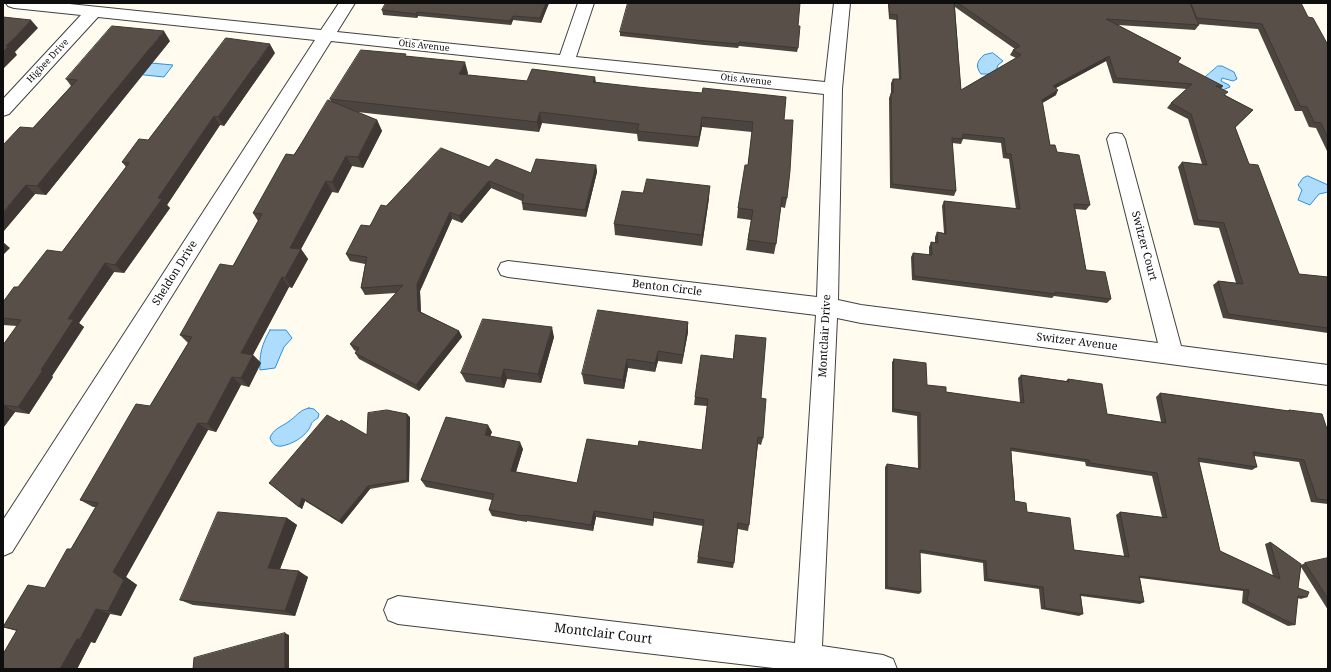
<!DOCTYPE html>
<html>
<head>
<meta charset="utf-8">
<style>
  body { margin:0 }
  #map { position:relative; width:1331px; height:672px; overflow:hidden; background:#fffcef; font-family:"Noto Serif",serif }
  canvas { display:block }
  .frame { position:absolute; inset:0; border:4px solid #0e0e0e; pointer-events:none }
</style>
</head>
<body>
<div id="map">
<canvas width="1331" height="672"></canvas>
<div class="frame"></div>
</div>
<script>
const ctx = document.querySelector('canvas').getContext('2d');
ctx.lineJoin = 'round';
function fill(path, color) { ctx.fillStyle = color; ctx.fill(path, 'evenodd'); }
function strokePath(path, color, width, dash) { ctx.strokeStyle = color; ctx.lineWidth = width; ctx.lineCap = dash ? 'butt' : 'round'; ctx.setLineDash(dash || []); ctx.stroke(path); }
function drawText(font, color, halo, rows, align = 'center') {
  ctx.font = font + ' "Noto Serif",serif'; ctx.lineWidth = 4; ctx.setLineDash([]); ctx.textBaseline = 'middle'; ctx.strokeStyle = halo; ctx.fillStyle = color; for (const [text, x, y, turn = 0] of rows) {
    ctx.save(); ctx.translate(x, y); ctx.rotate((+turn || 0) * Math.PI / 180); ctx.textAlign = isNaN(turn) ? turn : align; if (halo) ctx.strokeText(text, 0, 0); ctx.fillText(text, 0, 0); ctx.restore();
  }
}
const water = new Path2D(`
  M993,53L1003,61L998,65L995,74H981C975,66 977,61 984,55Z
  M151,63L173,65L164,77L135,74Z
  M1218,66H1222L1234,72L1237,79L1233,81L1222,78L1221,81L1229,85L1230,87L1220,91L1201,81Z
  M1308,176L1328,185V192L1319,194L1310,205L1298,200L1302,190L1298,185L1303,178Z
  M270,330H286L292,338L284,347L275,368L260,370C259,355 262,344 270,330Z
  M309,408L314,409L319,414L318,418C310,423 313,422 309,429C303,438 292,444 282,446C276,447 272,444 270,438C273,429 281,427 288,422C296,417 299,410 309,408Z`);
const street = new Path2D(`
  M6,3H60L321,30L339,3H355L337,32L560,55L578,3H594L576,57L825,82L834,3H850L842,89L838,300L861,305L1158,343L1107,139L1110,134L1116,133L1122,134L1125,139L1181,346L1328,365V385L861,323L837,318L822,646L883,655L893,659L897,669H782L398,624L388,620L384,610L388,600L398,596L795,643L816,315L508,277L501,275L498,269L501,263L508,261L817,297L824,94L331,41L12,552L3,556V520L315,40L98,17L9,114L3,116V99L81,15L14,8L8,6Z`);
const wall = new Path2D(`
  M549,3L541,23L513,20L511,25L418,16L417,18L383,15L382,10Z
  M888,3H1301L1308,17L1328,45V153L1316,128L1309,127L1302,111H1295L1258,29L1198,24L1199,25L1195,30L1118,25L1181,58L1178,63L1223,86L1221,89L1225,95L1253,110L1235,127L1249,164L1299,274L1328,277V333L1223,318L1213,285L1218,281L1236,283L1219,228L1194,225L1178,167L1182,162L1202,164L1188,119L1167,108L1171,103L1187,89L1113,83L1106,61L1056,88V95L1042,103L1050,145L1057,152L1090,205L1086,210L1075,209L1086,270L1111,299L1107,303L1054,296L1052,298L912,280L911,257L913,253L929,255V247L931,242L935,243V237L937,232L944,233L942,206L944,201L1016,209L1009,159L1003,158L1001,143L963,139L961,144L952,143L956,191L954,196L890,188L889,98L891,93V83L893,79H899L896,20L889,19ZM955,7L1015,49L1013,50L1010,55L1016,58L961,90Z
  M798,26V48L797,52L739,46L738,48L704,45L620,36V32Z
  M170,41L46,195L35,194L3,232L33,128L71,86L66,79Z
  M275,53L224,126L220,125L167,205L170,208L124,273L114,272L79,323L84,327L52,376L53,377L29,414L15,412L3,428V345L17,326L3,325V302L62,252L126,167L122,162L148,140Z
  M407,56L468,73L467,75L527,81L595,77L596,82L784,120L787,198L785,208L781,207L776,244L774,254L746,250L751,220L737,218L738,208L748,165L752,132L702,127L698,147L638,141L637,134L542,123L539,132L357,112L377,120L382,131L363,168L352,166L338,193L332,192L301,249L308,259L292,288L289,287L253,355L261,363L249,387L241,385L216,432L208,430L126,577L137,585L121,616L110,614L95,643L91,642L77,669H3L17,631L3,627L45,588L71,549L96,507H93L80,500L150,406L188,343L180,335L233,266L258,221L253,213L331,101L330,99Z
  M596,165L597,172L586,217L523,210L522,203V201L491,188L462,223L452,219L420,291L421,312L459,331L462,337L419,391L359,359L355,353L356,351L354,350L350,344L396,293L365,295L361,288L365,264L350,261L346,254L386,206L489,167L531,173Z
  M643,193L709,198L702,246L615,235L614,224Z
  M688,322V332L682,364L658,361L655,372L628,368L624,389L584,384L582,374Z
  M736,335L761,398L763,438L761,445L758,444L749,525L748,531L738,529L734,563L733,568L697,563L703,526L654,518L653,526L596,517L593,531L527,521V522L492,516L489,510L492,500L426,487L421,480L492,432L490,436L523,449L516,472L577,483L638,446L702,450L707,406L694,405L695,397L733,359Z
  M554,337L541,383L507,379L504,388L466,382L461,373Z
  M894,359L927,385L946,392L1020,403L1018,378L1021,375L1066,381L1068,379L1107,414L1161,422L1156,397L1160,393L1287,411L1289,410L1328,432V504L1311,502L1299,462L1254,456L1257,467L1252,470L1199,462L1220,551L1273,576L1265,544L1270,542L1301,565L1305,563L1328,558V610L1301,567L1298,588L1307,597L1301,599L1297,598L1295,625L1288,626L1242,603L1243,591L1140,578L1144,602L1140,604L1081,596L1083,614L1079,616L1041,609L1039,589L984,581L983,563L920,553L921,592L919,594L885,589V467L887,464L918,468L917,416L892,412V362ZM1011,451L1085,462L1086,466L1152,476L1162,517L1120,512L1116,515L1124,556L1074,550L1027,512L1015,501Z
  M410,417L409,482L370,489L342,524L305,501L302,509L269,483L340,422L367,435Z
  M287,518L297,525L280,569L308,577L295,616L193,605L180,600Z`);
const shadedWall = new Path2D(`
  M546,3H549L541,23L540,18Z
  M417,12L418,16L417,18L416,14Z
  M513,16V20L511,25L510,21Z
  M31,20L38,28L15,52L17,55L3,69V52L6,46Z
  M164,31L170,41L46,195L37,186Z
  M270,44L275,53L224,126L218,117Z
  M1109,56L1106,61L1050,91L1053,86Z
  M465,62L468,73L462,84L459,74Z
  M1058,90L1056,95L1039,105L1042,100Z
  M1253,110L1231,132L1235,127Z
  M540,112L542,123L539,132L537,122Z
  M214,116L220,125L167,205L170,208L124,273L115,265L158,198Z
  M702,117V127L698,147L699,137Z
  M377,120L382,131L363,168L358,157Z
  M346,156L352,166L338,193L332,182Z
  M596,165L597,172L586,217L585,210Z
  M326,181L332,192L301,249L308,259L292,288L285,278L290,248Z
  M489,181L491,188L462,223L459,216Z
  M26,185L35,194L3,232V212Z
  M710,186L709,198L702,246V235Z
  M450,212L452,219L420,291L421,317L418,311L417,284Z
  M3,242L10,248L3,255Z
  M105,263L114,272L79,323L84,327L52,376L53,377L29,414L18,407L68,319Z
  M282,277L289,287L249,362L241,353Z
  M688,322V332L682,364L683,355Z
  M552,327L554,337L541,383L538,374Z
  M459,331L462,337L419,391L416,385Z
  M658,351V361L655,372V363Z
  M253,355L261,363L249,387L241,378Z
  M627,359L628,368L624,389L623,380Z
  M504,369L507,379L504,388L501,378Z
  M232,377L241,385L216,432L207,424Z
  M3,405L15,412L3,428Z
  M407,414L410,417L409,482L407,480Z
  M198,423L208,430L126,577L137,585L121,616L108,611L113,572Z
  M488,425L492,432L488,442L485,435Z
  M520,442L523,449L514,478L511,471Z
  M368,486L370,489L342,524L339,521Z
  M302,498L305,501L302,509L299,507Z
  M594,511L596,517L593,531L591,525Z
  M654,512V518L653,526V520Z
  M287,518L297,525L278,574L268,568Z
  M299,571L308,577L295,616L285,611Z
  M96,609L110,614L95,643L80,639Z
  M285,633L289,635V669H285Z
  M77,639L91,642L77,669H60Z`);
const building = new Path2D(`
  M386,3H546L540,18L513,16L510,21L417,12L416,14L382,10Z
  M628,3H800L798,26H800L798,48L739,42V44L705,41L620,32Z
  M889,3H954L961,90L1021,55L1013,50L1020,46L958,3H1190L1199,25L1106,19L1181,58L1177,62L1223,86H1216L1228,92L1224,95L1253,110L1235,127L1249,164L1258,165L1299,274L1328,277V328L1228,314L1218,281L1243,284L1224,223L1198,220L1182,162L1207,165L1191,114L1171,103L1192,84L1116,78L1109,56L1053,86L1058,90L1042,100L1050,145H1055L1057,152L1079,155L1090,205L1074,204L1086,270L1105,272L1111,299L1055,292L1056,294L914,276L913,253L932,255L931,242L938,243L937,232L946,234L944,201L1020,209L1011,154H1006L1004,138L963,134V139L952,138L956,191L892,184L891,93H893V79H901L897,15L890,14Z
  M1191,3H1301L1308,17L1313,18L1328,45V138L1321,123L1314,122L1307,107L1300,106L1262,24L1197,18Z
  M3,17L31,20L6,46H9L3,52Z
  M112,26L164,31L37,186L26,185L3,212V145L20,127L33,128L77,80L66,79Z
  M226,38L270,44L218,117L214,116L158,198L162,199L115,265L105,263L68,319H74L41,370H43L18,407L3,405V345L21,320L3,318V302L14,287H18L47,250L62,252L129,163L122,162L139,139L148,140Z
  M361,50L406,54L405,56L465,62L459,74L527,81L532,69L595,77L593,82L647,88L702,93L703,88L786,97L784,120H793L790,171L787,198L782,197L776,244L748,240L753,210L738,208L745,165H748L753,122L702,117L699,137L637,131L639,124L540,112L537,122L330,99Z
  M328,100L377,120L358,157L346,156L332,182L326,181L290,248L301,249L285,278L282,277L241,353L253,355L241,378L232,377L207,424L198,423L113,572L124,580L108,611L96,609L80,639H77L60,669H3V654L17,630L3,627L28,585L45,588L67,549H71L98,503L80,500L136,404L150,406L192,337L180,335L220,264L233,266L262,214L253,213L286,154L294,155Z
  M441,148L489,167L496,159L531,173L536,159L596,165L585,210L522,203L524,195L489,181L459,216L450,212L417,284L418,311L459,331L416,385L355,353L359,348L350,344L403,285L361,288L367,257L346,254L361,225L370,226L381,205L386,206Z
  M647,179L710,186L702,235L614,224L622,191L643,193Z
  M598,310L688,322L683,355L658,351L655,363L627,359L623,380L582,374Z
  M483,319L552,327L538,374L504,369L501,378L461,373Z
  M736,335L766,338L761,398L766,399L763,438L758,437L749,525L738,523L734,563L698,557L704,520L654,512L653,520L594,511L591,525L524,515V516L489,510L494,494L421,480L446,417L488,425L485,435L520,442L511,471L577,483L587,439L638,446L639,441L702,450L708,399L695,397L701,355L733,359Z
  M894,359L926,363L927,385L946,387V392L1024,403L1021,375L1069,382L1068,379L1102,384L1107,414L1166,423L1160,393L1289,411V410L1322,414L1328,432V500L1317,499L1304,460L1253,452L1257,467L1198,458L1220,551L1280,579L1270,542L1301,564L1298,588L1309,592L1307,597L1298,596L1295,625L1247,601L1249,590L1139,576L1144,602L1080,594L1083,614L1045,608L1043,587L987,579L986,561L920,550L921,592L887,587V464L920,469V413L894,409ZM1011,448L1089,460L1090,463L1157,473L1167,518L1120,512L1129,557L1074,550L1070,518L1027,512L1026,503L1015,501Z
  M387,410L407,414V480L368,486L339,521L302,498L299,507L269,483L327,415L340,422L341,420L367,435L368,413Z
  M218,512L287,518L268,568L299,571L285,611L180,600Z
  M1328,558V599L1305,563Z
  M285,633V669H193L194,658Z`);
const farStreetnames = [
  ["Otis Avenue",424,46,6],
  ["Higbee Drive",48,61,-47],
  ["Otis Avenue",746,80,6]
];
const streetNames = [
  ["Switzer Court",1144,246,75],
  ["Sheldon Drive",175,273,-58],
  ["Benton Circle",667,288,7],
  ["Montclair Drive",825,336,-87],
  ["Switzer Avenue",1077,342,7]
];
const nearStreetnames = [
  ["Montclair Court",603,634,7]
];
fill(water, '#addcfd');
strokePath(water, '#2c8fdc', 1);
strokePath(street, '#414141', 2);
fill(street, '#fff');
fill(wall, '#4c443f');
fill(shadedWall, '#3e3733');
fill(building, '#584f49');
strokePath(building, '#3e3733', 1);
drawText('9px', '#0e0e0e', '#fff', farStreetnames);
drawText('11px', '#0e0e0e', '#fff', streetNames);
drawText('13px', '#0e0e0e', '#fff', nearStreetnames);
</script>
</body>
</html>
